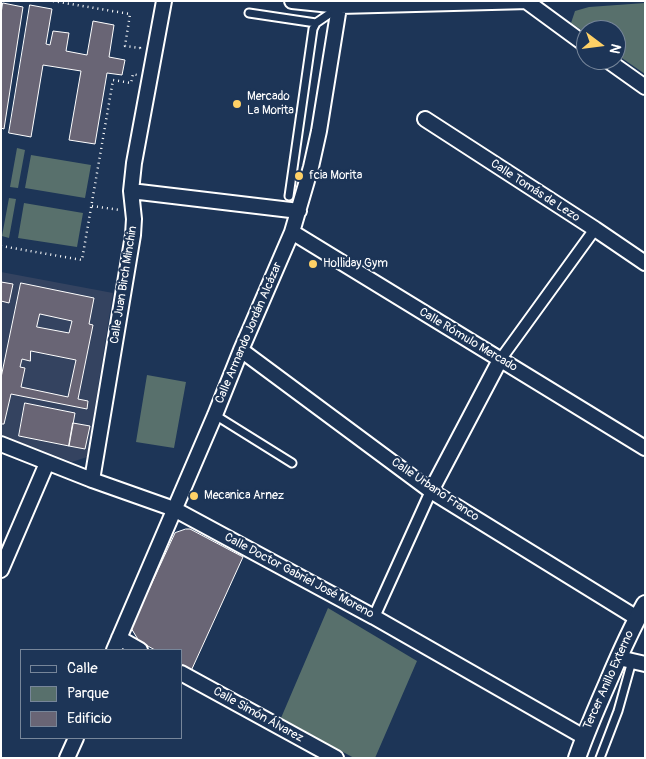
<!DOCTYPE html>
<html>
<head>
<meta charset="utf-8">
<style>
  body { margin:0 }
  #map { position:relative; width:646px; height:759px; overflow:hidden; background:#1d3557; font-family:Pangolin,sans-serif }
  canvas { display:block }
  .frame { position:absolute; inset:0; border:2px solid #fff; pointer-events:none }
  .legend { position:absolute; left:20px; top:649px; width:162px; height:90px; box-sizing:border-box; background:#1d3557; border:1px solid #77869a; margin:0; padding:6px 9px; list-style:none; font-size:15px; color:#fff }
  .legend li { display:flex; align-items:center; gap:10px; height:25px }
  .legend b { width:25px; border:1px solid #77869a }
  .north { position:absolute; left:576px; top:20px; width:50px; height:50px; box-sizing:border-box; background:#1d3557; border:1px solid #77869a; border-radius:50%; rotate:105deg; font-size:14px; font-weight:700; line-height:20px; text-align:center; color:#fff }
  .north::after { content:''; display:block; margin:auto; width:18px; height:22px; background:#ffd166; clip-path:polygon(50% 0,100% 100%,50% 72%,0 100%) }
</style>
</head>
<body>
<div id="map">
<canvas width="646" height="759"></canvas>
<div class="frame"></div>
<ul class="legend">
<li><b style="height:6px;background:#1d3557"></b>Calle</li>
<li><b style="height:14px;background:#58706c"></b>Parque</li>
<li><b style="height:14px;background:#696575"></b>Edificio</li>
</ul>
<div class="north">N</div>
</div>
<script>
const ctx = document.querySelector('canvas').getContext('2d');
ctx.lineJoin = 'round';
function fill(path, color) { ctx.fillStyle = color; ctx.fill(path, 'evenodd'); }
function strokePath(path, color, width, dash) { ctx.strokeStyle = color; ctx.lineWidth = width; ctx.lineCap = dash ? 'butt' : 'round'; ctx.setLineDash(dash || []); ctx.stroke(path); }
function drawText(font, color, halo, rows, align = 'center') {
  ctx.font = font + ' Pangolin,sans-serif'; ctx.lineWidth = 4.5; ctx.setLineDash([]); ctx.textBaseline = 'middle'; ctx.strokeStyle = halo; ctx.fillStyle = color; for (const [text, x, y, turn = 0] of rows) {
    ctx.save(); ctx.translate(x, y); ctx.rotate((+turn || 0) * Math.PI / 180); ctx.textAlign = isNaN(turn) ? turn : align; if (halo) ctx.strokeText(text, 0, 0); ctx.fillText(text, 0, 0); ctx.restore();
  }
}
const built = new Path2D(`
  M1,272L113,293L87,457L72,462L1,435Z`);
const green = new Path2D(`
  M645,3V74L616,54V30H586V33L571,23L575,11L589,7Z
  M17,148L25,150L18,188L10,187Z
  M31,155L91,165L85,198L25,188Z
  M9,198L16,199L9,238L2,236Z
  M24,203L83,213L77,247L18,238Z
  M147,375L186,382L174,448L136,442Z
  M328,608L417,661L375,758H354L281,718Z`);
const building = new Path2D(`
  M3,3L23,7L4,129L1,128V14Z
  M30,5L52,9L46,44L50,45L53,31L69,33L66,51L87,55L93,21L114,25L109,57L125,60L122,75L107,73L95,144L69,140L81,71L43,65L31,137L9,133Z
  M1,282L13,284L9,303L1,301Z
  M21,283L94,298L89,324L93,325L78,399L88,401L87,409L11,394L4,424H1V378ZM40,314L72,321L69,333L37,327ZM31,351L76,360L68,397L21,387L25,368L20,367L22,359L30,361Z
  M25,403L75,413L69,446L19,436Z
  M73,423L90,426L85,449L69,446Z
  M186,529H190L243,557L191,671L181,665V650H155L139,641L131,628L175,533Z`);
const path = new Path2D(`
  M53,1L130,14L125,46L140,48L139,51
  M92,206L120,210
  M1,246L82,260L113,80L131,83L133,74L137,75
  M1,758H6`);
const service = new Path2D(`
  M249,13L316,23
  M289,196L313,29L316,23L338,8
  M215,415L292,463
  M600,758L618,711L632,661`);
const pedestrian = new Path2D(`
  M500,360L595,229
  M374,617L431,491`);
const minor = new Path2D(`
  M292,1L340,6L529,1
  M526,1L586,45
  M607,60L645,87
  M425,119L595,229L645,263
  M131,191L299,211
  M292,232L645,448
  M241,350L431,491L637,618
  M1,444L92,480L174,509L374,617L584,737
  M92,480L133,235L134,219L131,191L134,163L164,1
  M431,491L500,360
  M1,570L47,463
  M119,638L140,650
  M114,650L215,415L241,350L292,232L311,167L319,131L340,1
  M619,658L645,664
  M181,673L336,758
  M67,758L76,738`);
const tertiary = new Path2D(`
  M577,758C586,732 597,707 608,682C619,656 631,629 645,604`);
const markers = [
  [237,104,5,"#ffd166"],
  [299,176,5,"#ffd166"],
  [313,264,5,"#ffd166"],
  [194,496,5,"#ffd166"]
];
const poiNames = [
  ["Mercado",247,97],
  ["La Morita",247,111],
  ["fcia Morita",309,176],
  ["Holliday Gym",323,264],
  ["Mecanica Arnez",204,496]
];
const streetNames = [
  ["Calle Tomás de Lezo",535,191,33],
  ["Calle Juan Birch Minchin",124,285,-81],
  ["Calle Armando Jordán Alcázar",249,333,-67],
  ["Calle Rómulo Mercado",468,340,31],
  ["Calle Urbano Franco",435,490,34],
  ["Calle Doctor Gabriel José Moreno",299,576,28],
  ["Tercer Anillo Externo",609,680,-66],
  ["Calle Simón Álvarez",258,715,29]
];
fill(built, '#344360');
fill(green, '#58706c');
fill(building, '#696575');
strokePath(building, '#fff', 1);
strokePath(service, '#fff', 11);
strokePath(pedestrian, '#fff', 14);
strokePath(minor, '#fff', 18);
strokePath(tertiary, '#fff', 20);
strokePath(path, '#fff', 2.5, [1, 4]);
strokePath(service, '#1d3557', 7);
strokePath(pedestrian, '#1d3557', 10);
strokePath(minor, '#1d3557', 14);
strokePath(tertiary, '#1d3557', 16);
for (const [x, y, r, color] of markers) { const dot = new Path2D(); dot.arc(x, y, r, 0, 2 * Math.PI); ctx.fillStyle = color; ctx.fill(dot); strokePath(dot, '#1d3557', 2); }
drawText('12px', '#fff', '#1d3557', poiNames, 'left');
drawText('12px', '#fff', '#1d3557', streetNames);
</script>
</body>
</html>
